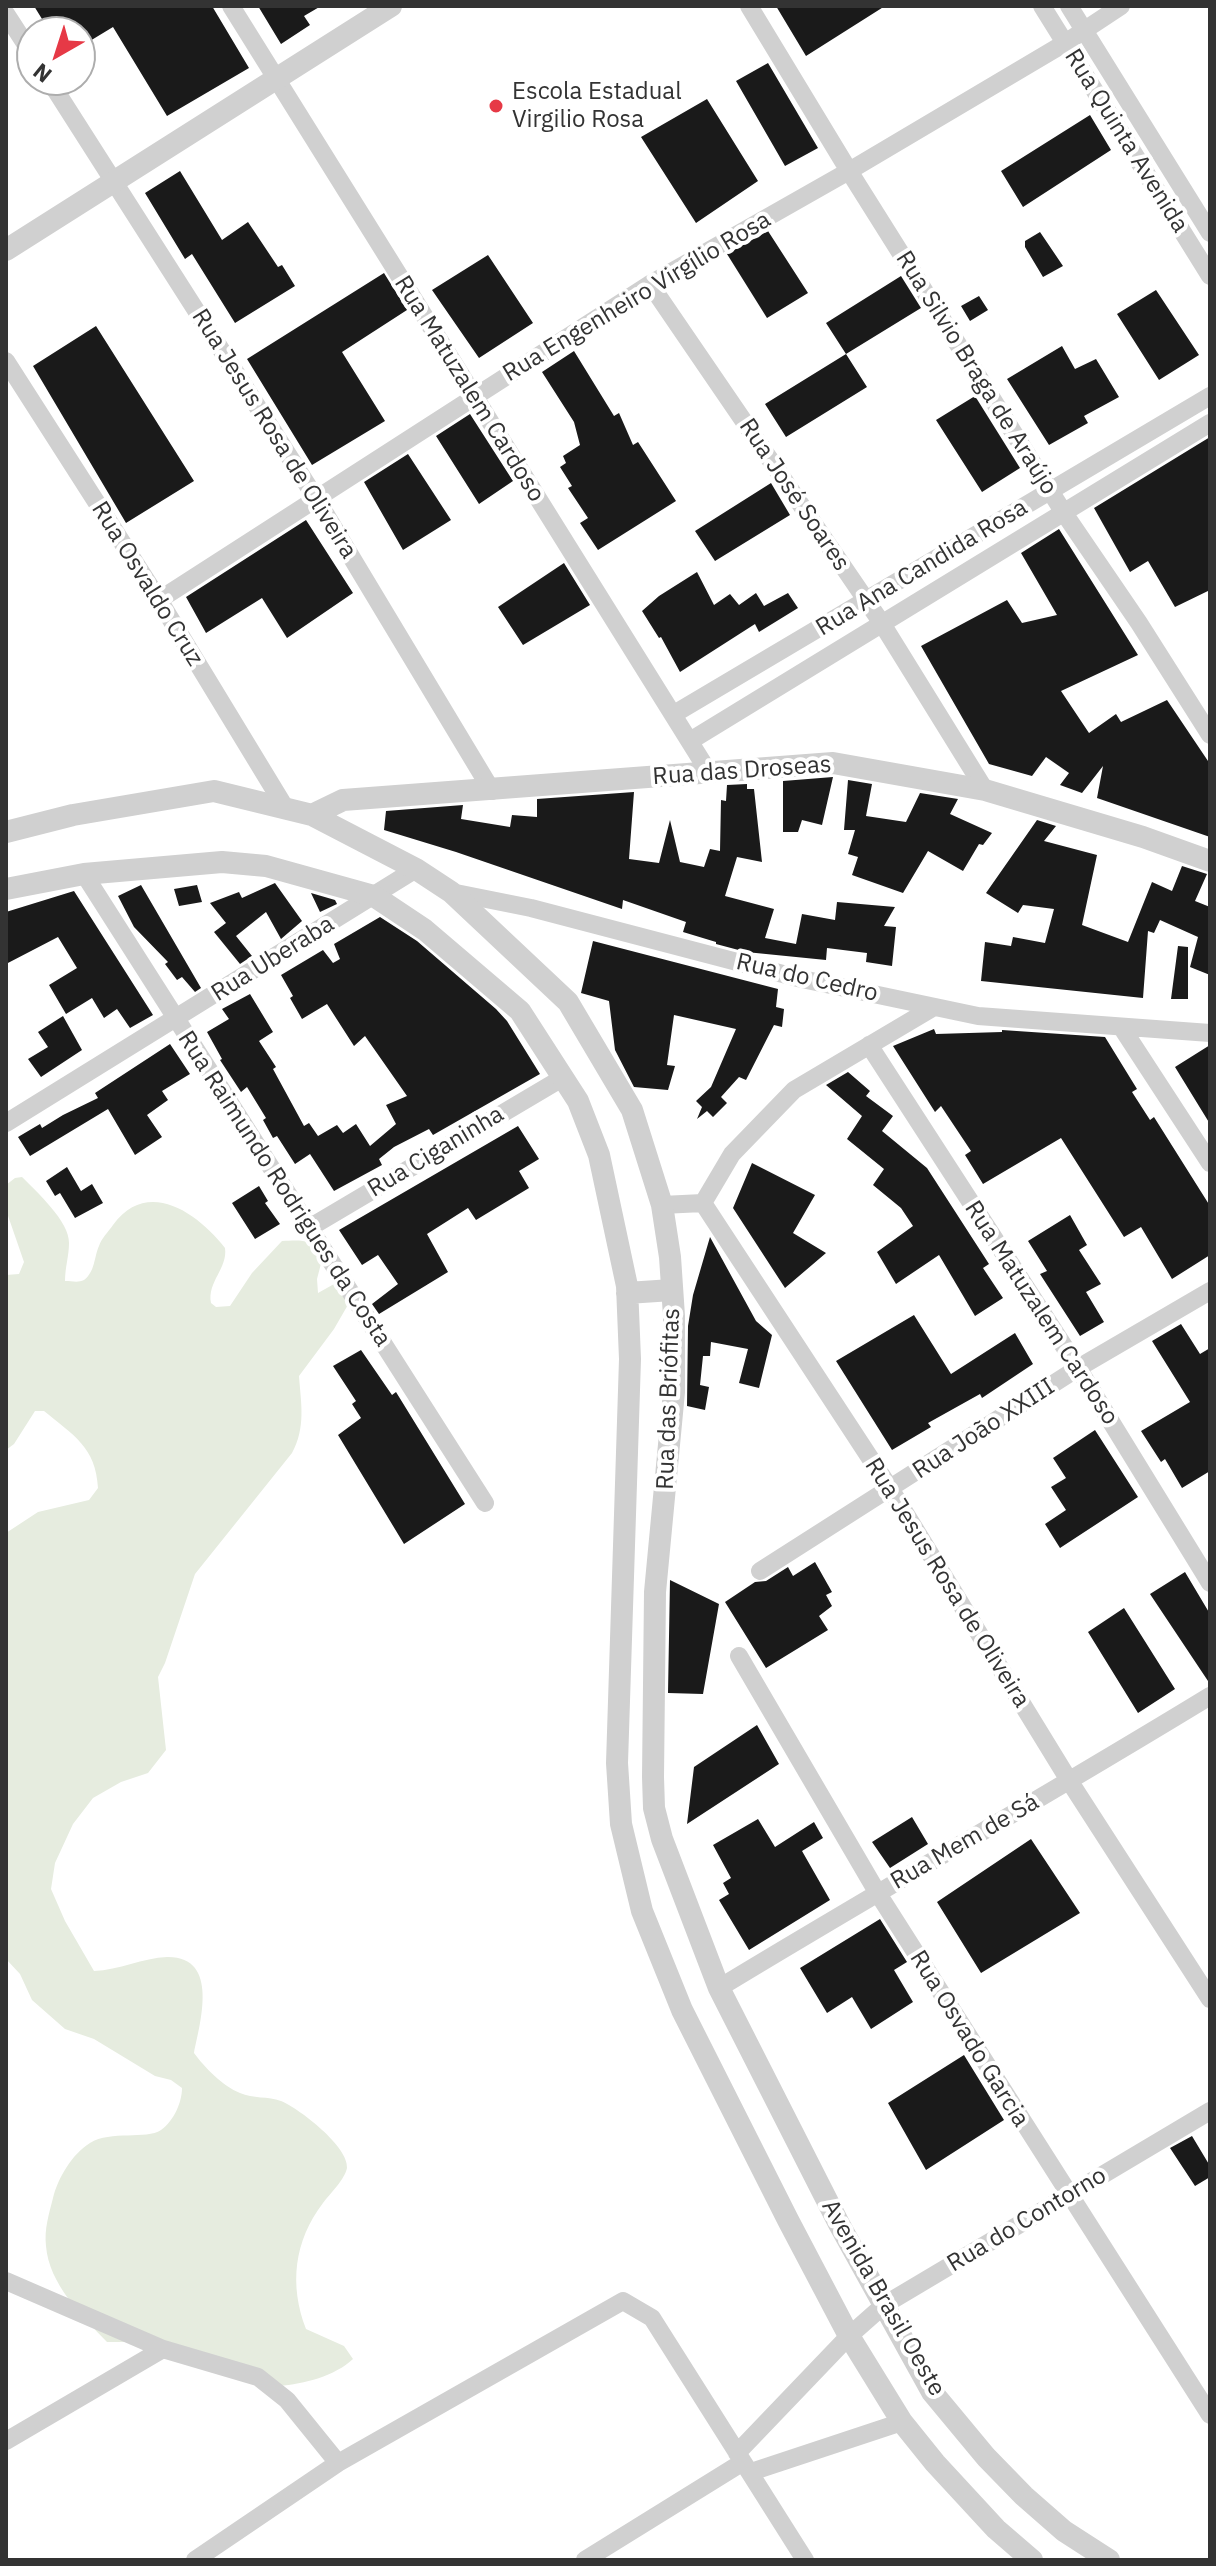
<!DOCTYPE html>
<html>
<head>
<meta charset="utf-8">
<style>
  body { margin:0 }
  #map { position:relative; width:1216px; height:2566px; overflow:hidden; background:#fff; font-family:"IBM Plex Sans",sans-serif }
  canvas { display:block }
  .frame { position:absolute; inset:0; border:8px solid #333; pointer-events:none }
  .north { position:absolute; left:16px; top:16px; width:80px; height:80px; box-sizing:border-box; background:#fff; border:2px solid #adadad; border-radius:50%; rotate:219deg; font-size:22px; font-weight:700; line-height:32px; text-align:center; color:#333 }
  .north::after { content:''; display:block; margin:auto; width:28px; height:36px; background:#e63946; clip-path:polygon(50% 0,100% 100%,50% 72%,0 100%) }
</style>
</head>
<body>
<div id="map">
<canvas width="1216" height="2566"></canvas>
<div class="frame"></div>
<div class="north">N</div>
</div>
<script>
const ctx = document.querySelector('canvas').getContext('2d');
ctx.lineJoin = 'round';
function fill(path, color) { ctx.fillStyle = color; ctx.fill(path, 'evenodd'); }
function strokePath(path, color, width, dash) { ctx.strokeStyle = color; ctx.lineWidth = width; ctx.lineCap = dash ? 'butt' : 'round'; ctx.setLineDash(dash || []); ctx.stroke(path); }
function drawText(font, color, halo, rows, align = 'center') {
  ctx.font = font + ' "IBM Plex Sans",sans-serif'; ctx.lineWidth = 8; ctx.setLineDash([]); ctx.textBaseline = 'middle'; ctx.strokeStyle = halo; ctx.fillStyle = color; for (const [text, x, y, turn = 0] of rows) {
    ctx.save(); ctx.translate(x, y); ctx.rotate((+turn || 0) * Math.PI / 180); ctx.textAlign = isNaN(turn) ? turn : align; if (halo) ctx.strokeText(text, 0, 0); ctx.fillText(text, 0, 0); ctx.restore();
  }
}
const green = new Path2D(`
  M22,1177C36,1191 70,1222 69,1243C69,1256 65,1267 65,1281C72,1281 78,1283 84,1280C95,1272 94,1257 99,1246C101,1239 108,1232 113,1225C147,1178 197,1212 225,1248C228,1268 207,1282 211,1303L216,1307L230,1306L252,1273L282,1241C300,1240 311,1239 324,1252L317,1279L318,1293L343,1279L349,1303L334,1329L299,1376C301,1404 306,1427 292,1453L195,1574L165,1663L158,1677L166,1750L148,1773L121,1782L93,1798L73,1824L55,1863L51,1889L65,1921L94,1971C119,1970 143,1958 167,1957C220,1956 200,2023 194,2053C205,2068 223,2086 240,2093C253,2099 268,2096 281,2101C300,2109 349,2147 347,2168C345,2179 330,2194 323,2203C294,2241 289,2285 306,2329L344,2346L353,2359C335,2376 304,2384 279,2386L126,2342H107C82,2316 49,2284 46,2246C44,2229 49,2214 53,2198C58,2178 72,2154 90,2143C111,2130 146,2140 161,2130C174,2121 182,2102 182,2088L171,2080L155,2076L94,2039L65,2029L32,2000L20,1974L6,1959V1533L38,1512L89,1500L98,1488C96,1447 73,1435 44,1411H35L14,1444L6,1450V1275L19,1274L24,1262L6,1210V1185L15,1178Z`);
const building = new Path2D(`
  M34,6H212L249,68L167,116L113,27L80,47V32H50Z
  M258,6H321L304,16L310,25L281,44Z
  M776,6H885L806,56Z
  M768,63L818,148L785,166L736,81Z
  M707,99L758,181L696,223L641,137Z
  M1090,115L1111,150L1023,207L1001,171Z
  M180,171L222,240L248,222L278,267L282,265L295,286L235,323L192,254L185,259L145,193Z
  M768,231L808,293L767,318L727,254Z
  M1040,232L1063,266L1043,277L1025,247V241Z
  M488,255L533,323L479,358L432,290Z
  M384,273L407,310L342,352L385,421L312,465L247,359Z
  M901,276L921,308L846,354L826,323Z
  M1156,290L1199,355L1159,380L1117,314Z
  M979,296L988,310L970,321L961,306Z
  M96,326L194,481L126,523L33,366Z
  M1062,346L1075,369L1096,359L1119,397L1084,416L1088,423L1049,445L1007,379Z
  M574,351L614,416L619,413L633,445L638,442L676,501L598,550L580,523L588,518L568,488L572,486L560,467L566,463L563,456L580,445L574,422L542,372Z
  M846,354L867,387L786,437L765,404Z
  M975,396L1020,468L982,492L936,420Z
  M470,414L513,481L479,504L436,436Z
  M1210,437V590L1175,607L1148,561L1130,572L1094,508Z
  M408,454L451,520L403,550L364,482Z
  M771,483L790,515L715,561L695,531Z
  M306,520L353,593L287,638L262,598L206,633L186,597Z
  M1059,529L1138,655L1061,691L1089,733L1116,714L1121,722L1167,700L1210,764V837L1097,798L1103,766L1082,793L1060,785L1069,773L1046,757L1032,776L989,764L921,646L1007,600L1022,623L1057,615L1021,553Z
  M564,563L590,605L523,645L498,607Z
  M697,572L714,605L730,594L739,605L756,593L764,606L788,593L798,608L759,632L755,624L680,672L661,637L659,638L642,611L659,596Z
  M833,777L822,825L802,820L798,832H783V781Z
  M848,780L872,784L866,816L906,822L920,793L958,799L950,814L992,833L983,845L979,844L963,871L928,851L903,893L852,875L858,857L848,854L855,830H844Z
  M747,784V789H754L762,862L737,857L725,896L774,909L765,938L796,944L802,914L835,920L837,902L895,907L884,926L896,927L892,966L866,962L867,953L827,948L826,960L746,952L716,944V942L683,932L686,922L623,900L622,909L456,852L384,830L386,811L463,805L461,819L510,827L512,815L537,817V799L634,792L629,859L659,863L670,820L680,862L704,867L710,849L720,851L721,800L726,801L727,785Z
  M1037,820L1056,826L1044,841L1097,855L1082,925L1128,942L1152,882L1172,891L1182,866L1207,874L1195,901L1210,907V975L1190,967L1198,937L1160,920L1154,933L1148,931L1143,998L981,981L985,942L1011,946L1013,937L1045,943L1054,909L1023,905L1018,913L986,893Z
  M275,883L302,921L281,939L266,912L236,936L252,956L240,964L214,932L226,923L210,903L239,892L242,898Z
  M141,885L201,988L195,992L182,977L177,980L165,964L168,962L134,927L118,896Z
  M197,885L202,902L179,906L174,889Z
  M74,891L153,1015L130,1028L117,1009L104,1018L92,998L66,1014L49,985L77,968L58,937L6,964V912Z
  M311,893L335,900L337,904L320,912Z
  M380,917L417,941L496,1009L507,1021L540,1074L433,1135L429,1129L394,1147L379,1159L382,1165L334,1191L310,1154L295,1164L277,1136L273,1138L263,1120L266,1118L247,1087L241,1092L220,1060L222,1059L207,1032L229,1019L222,1009L250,994L273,1032L259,1041L276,1067L273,1069L304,1126L309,1123L318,1136L337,1125L343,1133L356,1124L370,1146L396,1124L386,1105L407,1096L365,1036L354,1046L327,1004L302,1019L290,998L293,996L281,975L323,950L333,963L340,959L334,944Z
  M593,941L778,989L776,1007L784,1009L782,1027L774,1025L746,1080L739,1077L721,1097L727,1103L713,1117L707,1111L697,1119L702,1107L696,1101L711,1087L736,1029L674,1015L667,1065L675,1066L668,1090L634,1087L615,1050L609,1001L581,993Z
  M1178,946L1188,947V999H1171Z
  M63,1016L82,1050L41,1077L28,1059L48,1047L38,1032Z
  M934,1029L936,1034L1002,1032V1030L1105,1037L1137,1089L1132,1092L1150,1120L1154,1117L1210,1206V1255L1172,1279L1141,1227L1124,1237L1061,1138L983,1184L965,1155L971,1151L941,1106L935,1112L893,1046Z
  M170,1044L190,1074L162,1091L168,1100L147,1115L162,1137L135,1155L108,1109L30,1156L18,1137L40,1124L42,1128L63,1115L98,1098L95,1093Z
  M1210,1045V1124L1175,1067Z
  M848,1072L870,1091L866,1096L893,1116L882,1131L927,1168L989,1264L983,1268L1003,1298L975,1316L939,1255L896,1284L877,1252L913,1226L901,1208L873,1185L884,1169L847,1139L862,1116L826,1085Z
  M518,1126L539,1159L519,1171L529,1188L476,1220L468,1208L427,1234L448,1272L379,1314L372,1304L398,1284L378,1255L362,1265L339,1230Z
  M752,1163L815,1195L793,1233L826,1253L785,1288L733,1208Z
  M67,1167L81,1191L92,1184L103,1203L75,1218L60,1193L55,1196L46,1181Z
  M259,1186L268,1201L265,1203L280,1224L255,1239L232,1203Z
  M1070,1215L1087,1245L1079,1250L1101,1284L1086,1292L1104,1322L1080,1336L1040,1274L1047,1271L1028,1241Z
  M710,1237L756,1321L772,1335L759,1388L739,1383L748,1349L711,1342L710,1356H703L700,1385L709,1387L705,1410L687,1406L688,1326L693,1295Z
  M914,1315L951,1374L1015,1333L1033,1364L982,1398L980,1394L928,1423L931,1427L892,1450L836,1361Z
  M1181,1324L1200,1354L1210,1348V1471L1182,1488L1165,1459L1161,1462L1141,1431L1190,1402L1152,1341Z
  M361,1350L392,1395L396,1392L465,1504L404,1544L338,1435L361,1418L352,1404L356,1401L333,1366Z
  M1095,1430L1138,1497L1060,1548L1045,1524L1066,1510L1051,1487L1066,1478L1053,1458Z
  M815,1562L832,1592L826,1595L832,1606L819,1616L828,1630L766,1668L725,1602L755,1582L766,1581L788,1567L793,1576Z
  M1185,1572L1210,1614V1684L1150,1594Z
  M670,1580L719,1604L703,1694L668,1693Z
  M1124,1608L1175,1689L1138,1713L1088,1632Z
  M757,1725L779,1764L687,1824L694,1767Z
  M912,1817L928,1844L890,1868L872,1842Z
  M758,1819L775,1847L814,1822L823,1838L802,1851L830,1900L749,1950L719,1900L729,1894L723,1883L731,1878L713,1845Z
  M1031,1839L1080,1913L981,1973L937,1902Z
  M880,1919L907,1962L894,1970L913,2002L871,2029L852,1997L827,2013L800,1968Z
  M964,2055L1004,2120L926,2170L888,2103Z
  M1192,2136L1210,2166V2177L1195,2186L1170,2148Z`);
const minor = new Path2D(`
  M231,6L708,771
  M749,6L849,171L1064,513L1139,623L1210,735
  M1042,6L1210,276
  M1069,6L1210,233
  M6,14L32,54
  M49,80L317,500L492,791
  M650,284L881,622L985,790
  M6,361L159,600L286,809
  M159,600L650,284L849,171L1065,43L1121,6
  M674,714L1210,396
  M690,741L1210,423
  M84,874L485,1503
  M451,892L531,908L802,979L978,1016L1210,1033
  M1122,1028L1210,1163
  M869,1045L1078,1368L1210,1583
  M6,1123L416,869
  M703,1203L732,1154L794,1090L934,1007
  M662,1205L703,1203L891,1490L1070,1782L1210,1999
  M309,1228L564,1077
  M760,1571L1078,1368L1210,1291
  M739,1656L877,1892L1210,2415
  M719,1988C882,1889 1048,1795 1210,1696
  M6,2281L163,2349L258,2377L287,2400L338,2463
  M6,2441L163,2349
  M737,2453L849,2336L884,2305L1210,2111
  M751,2472L902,2422
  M195,2560L338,2463L623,2301L652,2318L805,2560
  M585,2560L743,2462`);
const tertiary = new Path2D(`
  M6,250L391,6
  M312,815L343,800L833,763L985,790L1143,837L1210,861
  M6,832L73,815L214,791L312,815L416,869L451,892L568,1002L632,1110L662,1205L670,1257L674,1316V1392L655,1592L653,1777L654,1808L662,1839L719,1988L839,2224L932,2392L986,2457L1024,2496L1064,2531L1109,2560
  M6,889L84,874L222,862L266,866L374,896L425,930L520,1011L578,1101L599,1155L627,1286L630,1359L617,1763L621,1824L642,1911L682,2010L788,2220L849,2336L902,2422L935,2463L996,2529L1032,2560
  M627,1293L672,1290`);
const markers = [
  [496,106,8,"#e63946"]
];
const poiNames = [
  ["Escola Estadual",512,92],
  ["Virgilio Rosa",512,120]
];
const streetNames = [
  ["Rua Quinta Avenida",1126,141,58],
  ["Rua Engenheiro Virgílio Rosa",637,297,-31],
  ["Rua Silvio Braga de Araújo",976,373,58],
  ["Rua Matuzalem Cardoso",469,389,58],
  ["Rua Jesus Rosa de Oliveira",274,434,58],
  ["Rua José Soares",794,495,56],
  ["Rua Ana Candida Rosa",922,568,-31],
  ["Rua Osvaldo Cruz",147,584,58],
  ["Rua das Droseas",742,771,-4],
  ["Rua Uberaba",273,959,-32],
  ["Rua do Cedro",807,978,13],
  ["Rua Ciganinha",436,1152,-31],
  ["Rua Raimundo Rodrigues da Costa",284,1189,57],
  ["Rua Matuzalem Cardoso",1041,1313,57],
  ["Rua das Briófitas",669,1399,-88],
  ["Rua João XXIII",984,1429,-33],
  ["Rua Jesus Rosa de Oliveira",947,1583,58],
  ["Rua Mem de Sá",965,1842,-30],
  ["Rua Osvado Garcia",969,2039,58],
  ["Rua do Contorno",1027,2220,-31],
  ["Avenida Brasil Oeste",883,2298,60]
];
fill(green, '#e6ecdf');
fill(building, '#1a1a1a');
strokePath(minor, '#d0d0d0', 18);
strokePath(tertiary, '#d0d0d0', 22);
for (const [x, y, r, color] of markers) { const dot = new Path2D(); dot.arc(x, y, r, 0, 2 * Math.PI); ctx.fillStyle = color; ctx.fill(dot); strokePath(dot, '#fff', 3); }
drawText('24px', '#333', '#fff', poiNames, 'left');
drawText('24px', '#333', '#fff', streetNames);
</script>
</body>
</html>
